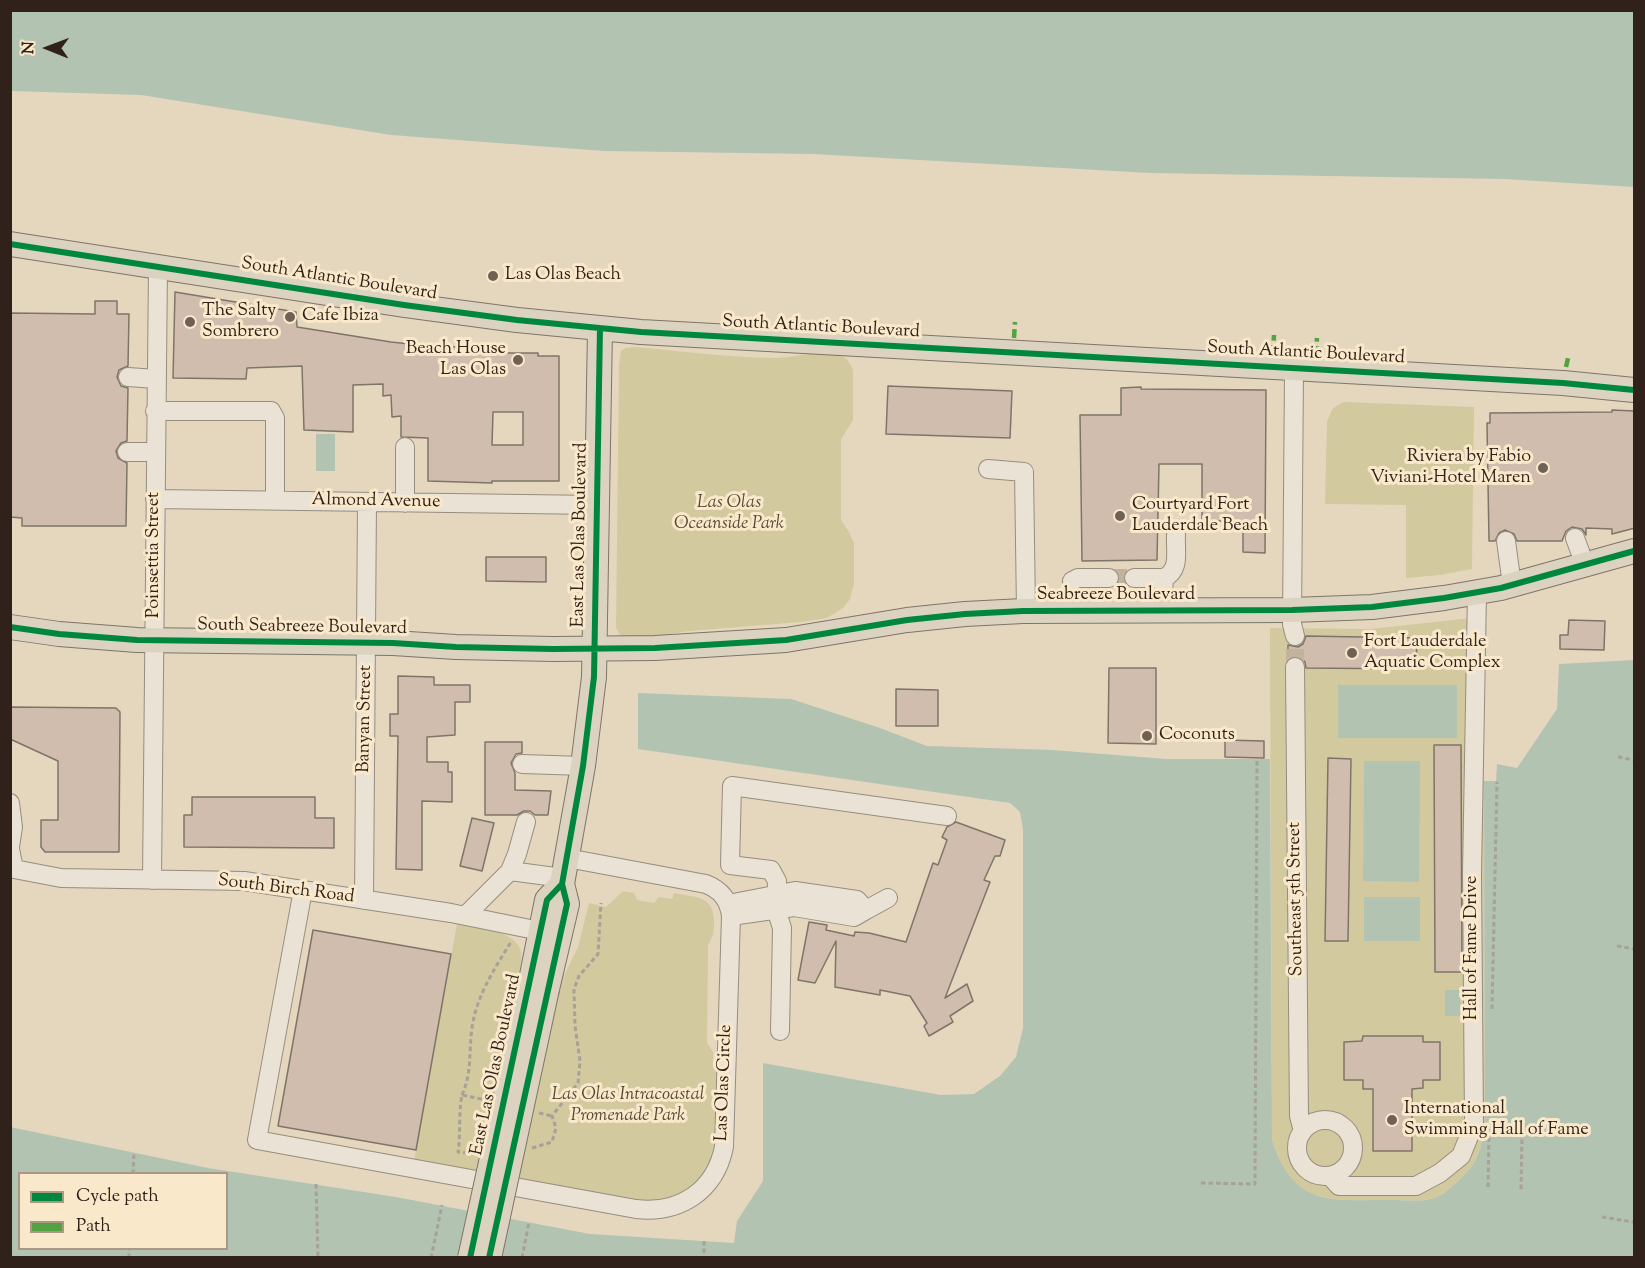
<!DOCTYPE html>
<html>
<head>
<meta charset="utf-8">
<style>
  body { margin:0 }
  #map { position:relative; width:1645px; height:1268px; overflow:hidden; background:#e5d7be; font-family:"Sorts Mill Goudy",serif }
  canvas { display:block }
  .frame { position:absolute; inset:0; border:12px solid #30221a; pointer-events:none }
  .legend { position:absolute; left:18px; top:1172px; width:210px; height:78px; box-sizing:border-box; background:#f9e8ca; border:2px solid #a99984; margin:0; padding:8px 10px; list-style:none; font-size:18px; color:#30221a }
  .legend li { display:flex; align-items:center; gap:12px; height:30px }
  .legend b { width:30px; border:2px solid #a99984 }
  .north { position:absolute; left:18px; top:18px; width:60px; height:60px; -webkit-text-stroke:4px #f9e8ca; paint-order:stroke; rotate:271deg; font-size:16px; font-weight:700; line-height:24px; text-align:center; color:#30221a }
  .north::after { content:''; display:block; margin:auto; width:21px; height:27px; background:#30221a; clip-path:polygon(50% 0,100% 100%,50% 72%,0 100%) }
</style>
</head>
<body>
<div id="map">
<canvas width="1645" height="1268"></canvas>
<div class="frame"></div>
<ul class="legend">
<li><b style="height:8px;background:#00873e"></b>Cycle path</li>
<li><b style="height:8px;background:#52a240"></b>Path</li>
</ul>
<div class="north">N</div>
</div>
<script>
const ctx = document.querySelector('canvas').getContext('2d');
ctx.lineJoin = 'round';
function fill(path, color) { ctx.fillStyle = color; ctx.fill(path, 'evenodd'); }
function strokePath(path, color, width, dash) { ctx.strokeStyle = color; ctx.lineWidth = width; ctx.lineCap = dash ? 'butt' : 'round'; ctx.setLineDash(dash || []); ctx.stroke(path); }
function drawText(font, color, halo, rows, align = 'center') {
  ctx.font = font + ' "Sorts Mill Goudy",serif'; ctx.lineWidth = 6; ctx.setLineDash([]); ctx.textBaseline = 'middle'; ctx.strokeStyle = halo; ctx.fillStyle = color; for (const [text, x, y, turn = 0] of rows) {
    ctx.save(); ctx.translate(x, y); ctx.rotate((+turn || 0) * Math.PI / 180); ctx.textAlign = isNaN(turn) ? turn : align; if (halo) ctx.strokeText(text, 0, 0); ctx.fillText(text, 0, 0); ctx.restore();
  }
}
const green = new Path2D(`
  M634,347C680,351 727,357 773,358C795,358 815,350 838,355C846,356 850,363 853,370V420L841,439V520L849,532L854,543V583L850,599L843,608L827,618L801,622L690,631L646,637H621L616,628L619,364L621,351L625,348Z
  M1344,402L1474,407L1472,569L1440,575L1406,578V505L1325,504L1327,421L1333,408Z
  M1481,617L1484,781L1485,1131C1482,1141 1480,1152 1475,1161C1471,1170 1448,1192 1439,1196C1425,1203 1404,1200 1389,1200C1329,1200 1294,1207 1272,1140L1270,628L1370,629Z
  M623,891L634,893L637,900L654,903L659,897L672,899L674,893C696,898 714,894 714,923C714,932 713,937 708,945L707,1043L713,1052V1062H719L717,1148L705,1175L685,1193L657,1201H641L414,1161L457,924C474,927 517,930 521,952C522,956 521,962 520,967L492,1091L536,1101L561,982L578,947L589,903L606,907Z`);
const water = new Path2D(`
  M11,10L1634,11V187L1504,179L1150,173L813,154L604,151L391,135L141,95L11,91Z
  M316,434H335V471H316Z
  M1634,660V1257H11L10,1127L208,1168L396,1197L590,1234L734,1243L737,1221L763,1181V1063L941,1095L974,1094L1000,1076L1016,1057L1023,1028V829L1020,812L1010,803L638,749V693L791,699L880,728L927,746L1053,750L1166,759H1270L1272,1140C1294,1207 1329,1200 1389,1200C1404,1200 1425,1203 1439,1196C1448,1192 1471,1170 1475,1161C1480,1152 1482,1141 1485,1131L1484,781H1496L1497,764L1517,768L1557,709L1559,664ZM20,1174H226V1248H20Z
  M1338,685H1457V738H1338Z
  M1364,761H1420L1419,882L1363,881Z
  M1364,897H1420V941H1364Z
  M1445,990H1460L1461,1016H1445Z`);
const building = new Path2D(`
  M175,292L296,312L297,327L391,342L429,346L494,348V353H538V356H559V481H492V483L428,481V438L401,437V416L392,417L391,395L383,396V384L353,385V432L304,430L302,366L247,368L246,379L173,378ZM493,412H523V445H492Z
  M95,301H117V314H129L128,366L119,370L117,377L121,386L128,388L127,441L121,443L116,451L118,458L127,463L126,526H22V518L10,517V313L95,314Z
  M888,386L1012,391L1010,438L886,434Z
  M1141,387V389L1266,390L1265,553L1243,552V521H1202V464H1159L1157,560L1082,561L1080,415H1121V388Z
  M1612,410L1635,411V528L1612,534V529L1586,528V535L1582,529L1572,527L1566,531L1562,541H1517L1514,534L1505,530L1499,533L1495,541H1489L1487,423H1490V413L1612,412Z
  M486,557H546V582L486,581Z
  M1569,620L1605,621L1604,650L1560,649V635H1568Z
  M1306,636L1417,638L1416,669L1306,668L1305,662L1300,657L1294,656L1288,659V645L1298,647L1303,644Z
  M1109,668H1156V744L1108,743Z
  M398,676L434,677V685H470V702H455V735L427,737V762H448V772H452V802L422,801V870L396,869L398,736H390V714H398Z
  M896,689L938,690V726H896Z
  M10,707L116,708L120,712L119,852H45L41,847V820H58V761L10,739Z
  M1225,740L1264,741V758L1225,757Z
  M485,742H522V753L516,754L511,763L515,773V790L551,791L548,815H535L530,811H524L517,815H485Z
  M1434,745H1461L1462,972H1435Z
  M1328,758L1351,759L1348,941H1325Z
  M192,797H315V818H334V848L184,847V815H192Z
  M472,818L494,823L482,871L460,866Z
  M956,822L1005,840L1000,856H995L984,880L990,882L945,998L967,984L973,1001L950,1016L953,1022L929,1036L924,1026L927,1023L910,996L880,990V995L835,987L836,941L815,983L798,980L809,922L827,925L826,930L854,936L855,932L869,933L906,942L933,863L938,865L947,840L942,837L947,827Z
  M313,930L451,954L416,1150L278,1126Z
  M1363,1036H1423V1042H1440V1080H1423V1088L1412,1089V1151H1373V1089H1363V1080H1344V1042L1362,1041Z`);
const minorTunnel = new Path2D(`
  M1109,578H1134
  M1295,667V636`);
const path = new Path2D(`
  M1618,757L1634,760
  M1617,946L1634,949
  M1492,1009L1497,782
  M462,1095C473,1071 468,1047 473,1022C478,994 496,966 511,942
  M539,1113L552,1116
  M1489,1135H1522L1521,1189
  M532,1148L552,1142L556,1128L552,1116L578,1083L580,1061L575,1026L574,989L579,976L598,954L601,903
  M475,1154L458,1152C461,1133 458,1115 462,1095L486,1100
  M133,1174L134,1152
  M1201,1183L1255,1184L1257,759
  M316,1184L318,1258
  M1488,1187L1489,1135
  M1602,1217L1634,1222
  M704,1241V1258
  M129,1258V1248
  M431,1258L442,1205
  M522,1258L529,1222`);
const minor = new Path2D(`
  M1294,369L1292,624L1295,636
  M128,377L156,379
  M155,411H271L275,418V501
  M127,452H155
  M988,469L1024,472L1026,611
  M155,499L597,505
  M405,503V447
  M1575,538L1585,565
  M1506,541L1512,585
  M1134,578H1164L1162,610
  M1164,578C1181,570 1175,551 1176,535
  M1072,581L1078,578H1109
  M1295,667L1299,1116L1303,1131
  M522,764L583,766
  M10,803L13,827L10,847
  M10,849L14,869L61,878L244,881L451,913L540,931
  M510,871L563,878
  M152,880L158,266
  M303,890L257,1140L636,1209C680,1214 715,1191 724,1147L731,916C729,900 721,890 706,884L567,858
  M364,900L367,502
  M728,904L795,891L857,900L866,910L854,917L794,907L731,916
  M866,910L888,898
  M465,916L510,871L517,854L526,822
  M780,1031L782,928L776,909L777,881L771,870L730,865L732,786L947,816
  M1297 1148a28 28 0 1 1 56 0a28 28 0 1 1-56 0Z
  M1330,1176L1339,1186H1416L1440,1173L1461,1156L1474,1124L1472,873L1477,592`);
const major = new Path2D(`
  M10,244L404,305L517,320L641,332L1563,383L1634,390
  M10,627L59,634L137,640L393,643L456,647L553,649L655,648L786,640L907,620L965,614L1023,611L1292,610L1372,607L1444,598L1501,588L1634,551
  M530,985L547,900L562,884
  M547,989L567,904L562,884L583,766L594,677L600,328`);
const majorBridge = new Path2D(`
  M470,1258L530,985
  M489,1258L547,989`);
const quiet = new Path2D(`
  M1014,338L1015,322
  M1273,354L1274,335
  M1316,355L1317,338
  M1566,367L1569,354`);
const cycleway = new Path2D(`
  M10,244L404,305L517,320L641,332L1563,383L1634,390
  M10,627L59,634L137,640L393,643L456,647L553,649L655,648L786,640L907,620L965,614L1023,611L1292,610L1372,607L1444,598L1501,588L1634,551
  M470,1258L547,900L562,884
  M489,1258L567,904L562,884L583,766L594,677L600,328`);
const markers = [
  [493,276,6,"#6f6153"],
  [290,317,6,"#6f6153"],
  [190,322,6,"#6f6153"],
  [518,360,6,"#6f6153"],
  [1543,468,6,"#6f6153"],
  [1120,516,6,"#6f6153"],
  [1352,653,6,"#6f6153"],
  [1147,736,6,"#6f6153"],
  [1392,1120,6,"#6f6153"]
];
const poiNames = [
  ["Las Olas Beach",505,276],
  ["The Salty",202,312],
  ["Sombrero",202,333],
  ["Cafe Ibiza",302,317],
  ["Beach House",506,350,"right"],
  ["Las Olas",506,371,"right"],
  ["Riviera by Fabio",1531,458,"right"],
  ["Viviani-Hotel Maren",1531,479,"right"],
  ["Courtyard Fort",1132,506],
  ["Lauderdale Beach",1132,527],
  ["Fort Lauderdale",1364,643],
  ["Aquatic Complex",1364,664],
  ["Coconuts",1159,736],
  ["International",1404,1110],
  ["Swimming Hall of Fame",1404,1131]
];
const streetNames = [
  ["South Atlantic Boulevard",339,280,9],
  ["South Atlantic Boulevard",821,328,3],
  ["South Atlantic Boulevard",1306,354,3],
  ["Almond Avenue",376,502,1],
  ["East Las Olas Boulevard",581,535,-89],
  ["Poinsettia Street",155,555,-90],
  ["Seabreeze Boulevard",1116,596],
  ["South Seabreeze Boulevard",302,628,1],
  ["Banyan Street",366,719,-89],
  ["South Birch Road",286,890,7],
  ["Southeast 5th Street",1297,899,-91],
  ["Hall of Fame Drive",1473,948,-90],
  ["East Las Olas Boulevard",497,1065,-78],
  ["Las Olas Circle",725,1083,-88]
];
const parkNames = [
  ["Las Olas",729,504],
  ["Oceanside Park",729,525],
  ["Las Olas Intracoastal",628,1096],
  ["Promenade Park",628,1117]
];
fill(green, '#d2c99f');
fill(water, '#b3c3b2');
fill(building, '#d0bdad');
strokePath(building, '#7e7568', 1.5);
strokePath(minorTunnel, '#c1b39d', 18, [18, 9]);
strokePath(minor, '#978d7e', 20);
strokePath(major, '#7e7568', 26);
strokePath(path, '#a8a197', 3, [4.5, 3]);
strokePath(minor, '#e9e2d5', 18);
strokePath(major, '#dcd2c0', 24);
strokePath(majorBridge, '#7e7568', 26, []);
strokePath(majorBridge, '#dcd2c0', 24);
strokePath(quiet, '#52a240', 4.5, [9, 4.5]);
strokePath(cycleway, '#00873e', 6);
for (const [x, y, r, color] of markers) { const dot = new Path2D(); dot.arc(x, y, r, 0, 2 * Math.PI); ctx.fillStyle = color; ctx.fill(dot); strokePath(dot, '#f9e8ca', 2); }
drawText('18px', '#30221a', '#f9e8ca', poiNames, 'left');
drawText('18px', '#30221a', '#f9e8ca', streetNames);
drawText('italic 18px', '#554935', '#f9e8ca', parkNames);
</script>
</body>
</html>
